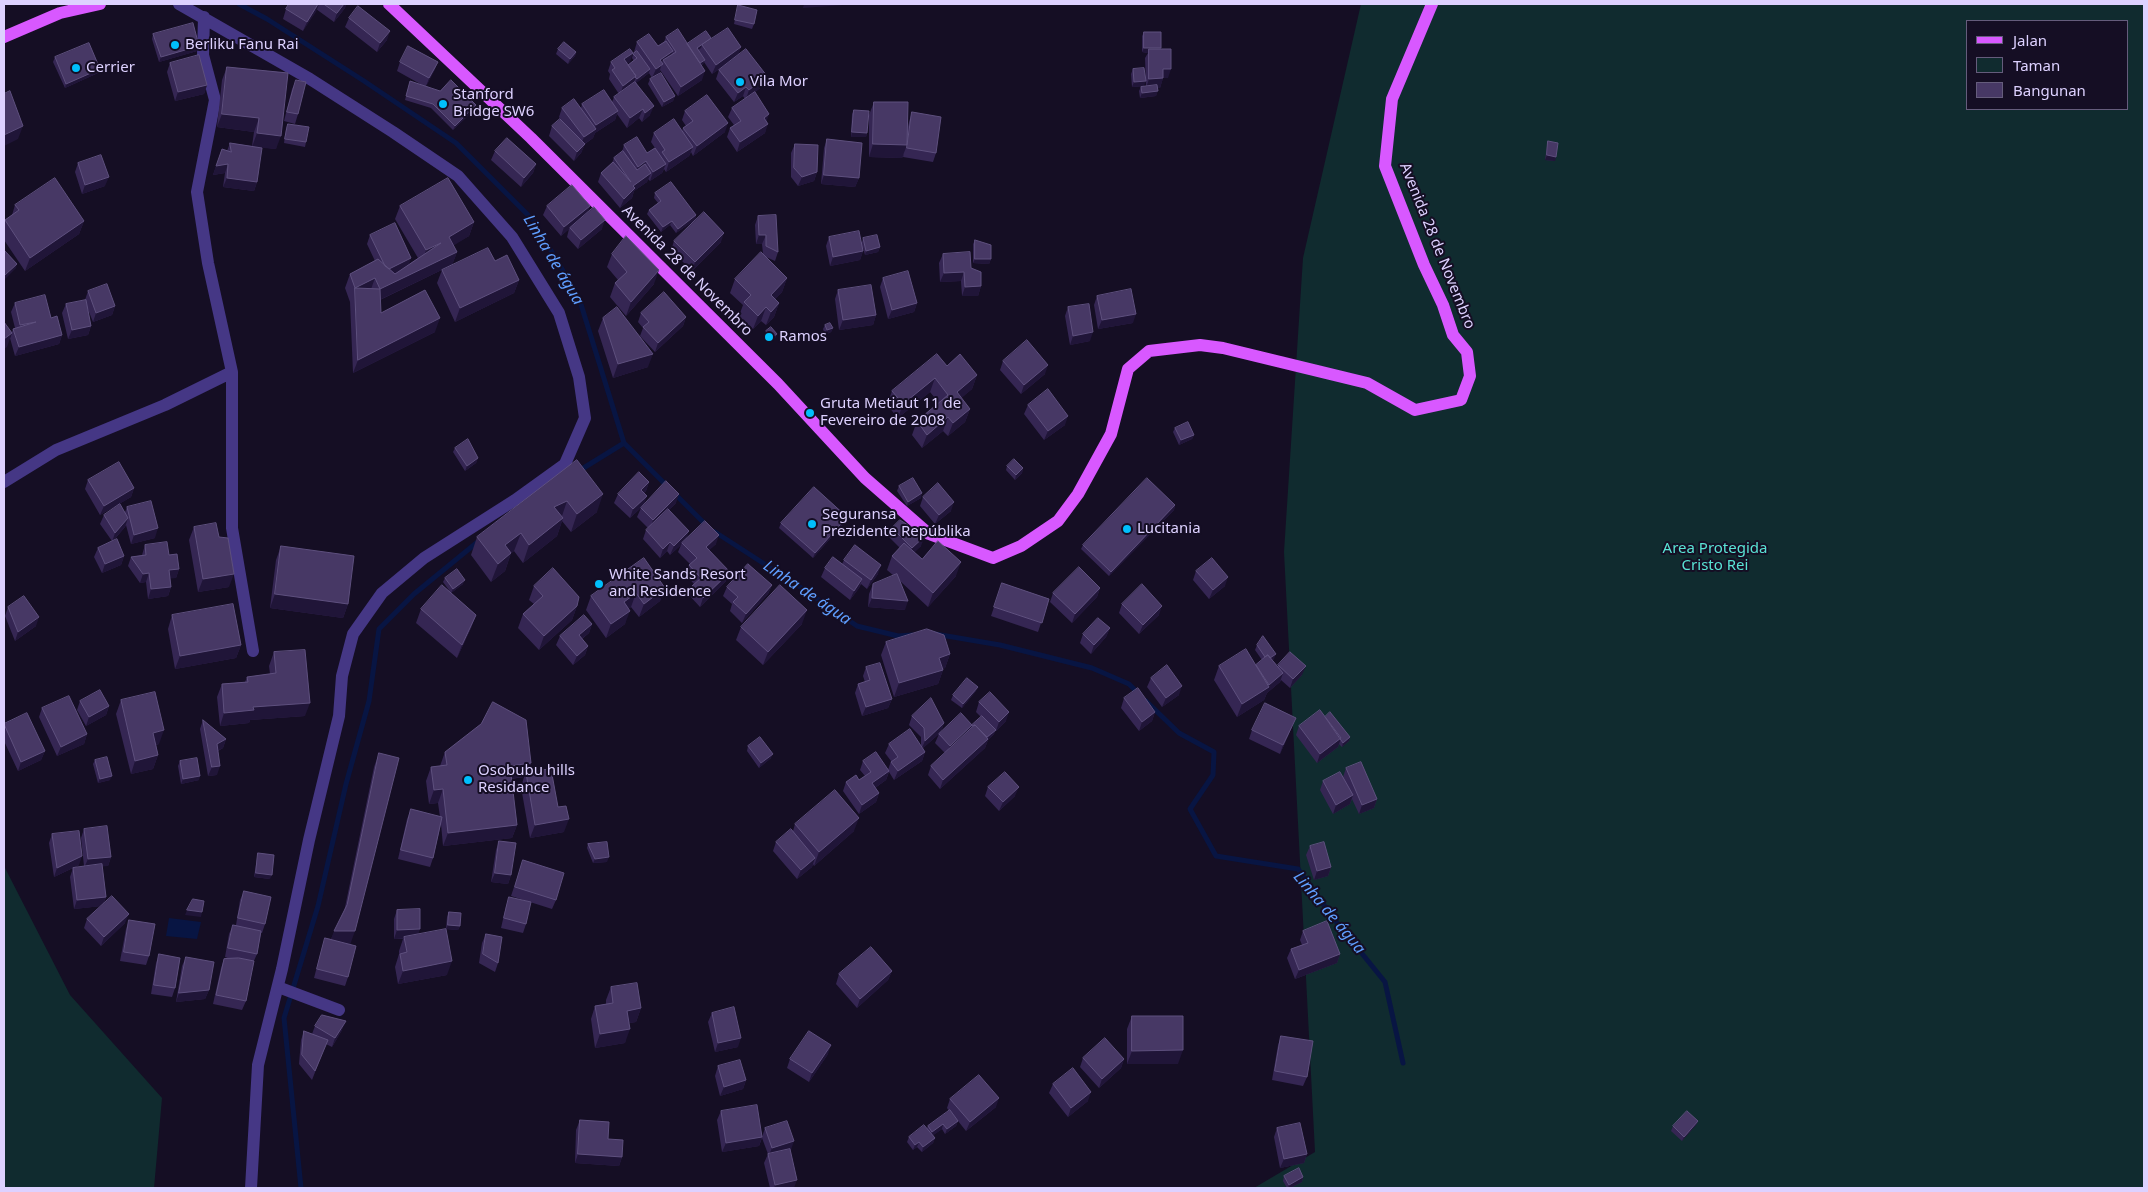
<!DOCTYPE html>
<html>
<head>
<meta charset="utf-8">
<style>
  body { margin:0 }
  #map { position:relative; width:2148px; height:1192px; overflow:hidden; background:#150e24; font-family:"Noto Sans",sans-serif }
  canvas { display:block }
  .frame { position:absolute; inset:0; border:5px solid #ddd1ff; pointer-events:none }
  .legend { position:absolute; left:1966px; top:20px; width:162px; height:90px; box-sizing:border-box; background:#150e24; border:1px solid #655c7c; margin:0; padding:6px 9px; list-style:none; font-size:15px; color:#ddd1ff }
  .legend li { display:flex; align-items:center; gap:10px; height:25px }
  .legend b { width:25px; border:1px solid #655c7c }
</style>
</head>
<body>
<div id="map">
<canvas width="2148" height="1192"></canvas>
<div class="frame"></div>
<ul class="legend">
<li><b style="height:6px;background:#d858ff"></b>Jalan</li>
<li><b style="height:14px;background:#102b2f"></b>Taman</li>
<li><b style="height:14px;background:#473865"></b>Bangunan</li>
</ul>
</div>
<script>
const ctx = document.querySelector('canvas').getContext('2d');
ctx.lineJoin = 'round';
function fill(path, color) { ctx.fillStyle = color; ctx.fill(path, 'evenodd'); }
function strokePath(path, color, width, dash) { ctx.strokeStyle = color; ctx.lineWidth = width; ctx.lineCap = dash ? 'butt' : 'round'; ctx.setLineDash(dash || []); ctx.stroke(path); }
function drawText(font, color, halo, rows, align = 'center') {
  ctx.font = font + ' "Noto Sans",sans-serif'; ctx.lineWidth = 4; ctx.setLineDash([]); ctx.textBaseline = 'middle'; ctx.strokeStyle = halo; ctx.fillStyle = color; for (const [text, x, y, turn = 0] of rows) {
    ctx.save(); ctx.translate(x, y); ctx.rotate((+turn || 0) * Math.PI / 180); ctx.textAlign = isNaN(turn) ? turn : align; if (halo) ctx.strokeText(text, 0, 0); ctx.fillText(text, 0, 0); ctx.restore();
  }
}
const green = new Path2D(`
  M1361,4H2144V1188H1254L1315,1152L1284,552L1303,258ZM1967,21H2127V109H1967Z
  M4,866L70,995L162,1098L154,1188H4Z`);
const water = new Path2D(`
  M169,918L201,922L197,939L166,936Z`);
const stream = new Path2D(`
  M239,4L267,19L364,81L456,143L533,220L579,298L624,443L706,525
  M577,472L624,443
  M715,532L797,585L857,626L898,636L912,635
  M935,634L1000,645L1092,668L1129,684L1140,695
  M1146,701L1179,733L1214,752L1213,775L1190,809L1216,856L1298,869L1334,919L1385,982L1403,1063
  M301,1188L284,1018L318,906L346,784L369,701L379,629L414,594L480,540`);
const minor = new Path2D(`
  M179,4L310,79L393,132L458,176L512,237L559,313L579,377L585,418L565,464L515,500L424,558L382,593L353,634L342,676L339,716L309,840L282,969L258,1065L251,1188
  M204,17L203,55L215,100L197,192L208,263L232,372V528L253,651
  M4,482L56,450L165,405L232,372
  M278,987L339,1010`);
const major = new Path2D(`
  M389,4L531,138L778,384L865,478L929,534L993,558L1021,546L1058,521L1078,494L1111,434L1128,369L1149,351L1200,345L1223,348L1367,383L1415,410L1461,400L1470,376L1467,352L1453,335L1443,305L1424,265L1385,166L1392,99L1432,4
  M4,37L60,13L100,4`);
const wall = new Path2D(`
  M289,4H346L345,8L334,22L316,9L303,31L283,19L286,9Z
  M738,5L754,24L752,29L734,24Z
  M349,18L387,40L377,52L345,27Z
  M1144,32L1161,48L1160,49L1168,78H1163L1160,88H1158L1156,96L1140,98L1139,91L1141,87L1146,86L1145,58L1148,53L1142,52V36Z
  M153,34L197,51L159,62L152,39Z
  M666,37L687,44L710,40L739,55L767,76L764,85L755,92L767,122L765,133L737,152L727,137L730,128L734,125L728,117L732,108L745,99L743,96L734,102L716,79L719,70L724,66L712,74L704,62L703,64L702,65V80L678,96L660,70L659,73L655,76L675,96L673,101L662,107L648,84L650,79L652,78L649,73L636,83L650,115L642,122L639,118L627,128L617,114L615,120L595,133L593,138L585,144L581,153L574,161L549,136L552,126L561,120L559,117L562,108H581L582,104L612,102L614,97L619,94L609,79L610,74L608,71L611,62H630L627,63L628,65L634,61L632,58L633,54L634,53V52L637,42L658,46L664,42Z
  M558,49L576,52L575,56L568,64L556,54Z
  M55,57L98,73L65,88L53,62Z
  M400,62H438L434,71L426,86L474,110L453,130L431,108L405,100L410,81L422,85L397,71Z
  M170,63L207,85L204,94L175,101L167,72Z
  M227,67L288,73L276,149L259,147L257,182L254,191L223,187L225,173L213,175L222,149L227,151L230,143L252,146L254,132L217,127L222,80Z
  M1133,69L1144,86L1132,87L1131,74Z
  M296,80L298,114L295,124L284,121L292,89Z
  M874,102L907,131L909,122L912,112L936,153L933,162L903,157L904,154L902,158L869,157V115Z
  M854,110L867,133L866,137H851L852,114Z
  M685,111L725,132L693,156L691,152L689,156L666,172L664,169L662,173L650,181L648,179L647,182L634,191L632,198L620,208L598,182L601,173L612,163L614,158L622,152L624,145L647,153L655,148L651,142L654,133L682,131L683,128L686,126L682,120Z
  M288,124L306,142L305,147L284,143L286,128Z
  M827,139L859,178L855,187L821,184L824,148Z
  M1548,141L1555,161L1545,160L1547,146Z
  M795,144L817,172L814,181L798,186L791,177V153Z
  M495,151L536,164L533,173L521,187L491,160Z
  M78,163L105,186L82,194L75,172Z
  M655,193L696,215L695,220L676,233L670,225L661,232L647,214L649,210L658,203L654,198Z
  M15,205L84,221L79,234L25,271L4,240V222L5,220L12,215Z
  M400,206L474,222L469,236L453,245L457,252L452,265L380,300L381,313L435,332L353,373L350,302L345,288L350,274L375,261L367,244L370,235L409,264L418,258L395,219Z
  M547,206H590L587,213L602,229L578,249L567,237L569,229L561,236L543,215Z
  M758,216L778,252L775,261L766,257L787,278L782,292L775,299L779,303L774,317L766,325L761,321L753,329L739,316L743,305L730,293L735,279L763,254L762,244H756L755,225Z
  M829,237L862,242L863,238L880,247L878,252L865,255L863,248V251L860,260L830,266L826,246Z
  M975,240L991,259L989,264L973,263V244Z
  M674,241L721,242L692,271L671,250Z
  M612,254L654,284L626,316L610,297L615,283L618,280L607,267Z
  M943,254L971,268L981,286L978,296H962L961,281L940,282L939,263Z
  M495,261L519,280L514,293L455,322L437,283L442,270Z
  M883,278L917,303L914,312L888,319L880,287Z
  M838,290L876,315L873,325L839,330L835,299Z
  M88,291L115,306L112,315L93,322L87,307L91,326L88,335L68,339L62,313L66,304L85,300Z
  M1097,296L1133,323L1098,329L1094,305Z
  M15,303L51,318L62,335L59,344L15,356L10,338L7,347L13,329L15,328L11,312Z
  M1068,307L1090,341L1070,345L1065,316Z
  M641,313L686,317L683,326L655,352L640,336L643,328L638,322Z
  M603,318L648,367L613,378L598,331Z
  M825,325L833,328L831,332L825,335L823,329Z
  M766,331L777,334L775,338L769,343L764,336Z
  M1003,361L1045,374L1021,394L1000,370Z
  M947,366L977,375L972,389L961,398L970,409L965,422L948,436L943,431L922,448L912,435L917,421L939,403L930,392L898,418L887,405L892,391Z
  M1028,405L1065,425L1044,440L1024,414Z
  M1175,428L1194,435L1192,439L1179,445L1173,432Z
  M455,448L478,458L476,463L465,471L453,452Z
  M577,460L597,512L571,532L562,521L557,536L523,563L514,551L511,553L505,571L491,582L471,555L477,537Z
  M1007,466L1023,468L1022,473L1015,480L1006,470Z
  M88,480L134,488L131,497L100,515L85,489Z
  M649,482L646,491L644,493V505L676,503L669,510L686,538L716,544L709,550L726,581L700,607L689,595L692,586L694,584L685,574L689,565L690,564L678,552L681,545L670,555L667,551L660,558L643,539L646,530L648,528L637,517L641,508L644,505L630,518L614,503L618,494Z
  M899,486L921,498L907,506L897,491Z
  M923,497L951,511L935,524L920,506Z
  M1175,505L1174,510L1109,576L1081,549L1083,545Z
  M127,507L155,538L131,544L126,525L125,527L113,541L124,556L121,565L102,573L94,557L98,548L112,541L100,524L104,515L125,512Z
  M847,517L846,521L813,558L779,528L781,523Z
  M194,527L219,537L229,587L198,592L189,540Z
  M892,528L921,546L914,552L922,559L956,576L928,607L900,581L905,610L868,607L869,594L873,584L894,576L887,570L892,556L900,548L889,537Z
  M145,545L169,555L179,569L176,578H170L171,587L168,596L148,599L146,582L140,583L128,566L131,557L142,555Z
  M281,546L348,604L343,618L270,608L276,560Z
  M844,560L878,574L867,589L861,584L859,588L850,600L821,577L825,568L842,564Z
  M1196,571L1225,586L1209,599L1193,580Z
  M445,578L463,584L451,593L476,615L471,628L457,658L416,623L421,609L451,593L443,582Z
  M1002,583L1049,599L1038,632L991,616Z
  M772,585L768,594L742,623L730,611L732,604L723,596L727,587Z
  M534,586L577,606L572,620L539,650L518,628L523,614L534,604L529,600Z
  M665,588L660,601L639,617L631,607L628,609L625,624L606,638L586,610L591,596Z
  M1100,588L1097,597L1072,623L1050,602L1053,593Z
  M1122,604L1159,615L1139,634L1119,613Z
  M8,607L36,626L15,641L5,616Z
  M172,615L241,645L236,658L175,669L168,629Z
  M592,624L589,633L582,639L588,646L585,655L573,665L556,645L560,636Z
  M802,624L763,665L736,640L741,627Z
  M1110,628L1106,637L1091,654L1080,643L1083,634Z
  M886,642L950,654L945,668L942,669L943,670L938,684L894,697L881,655Z
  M1257,645L1274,659L1272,660L1278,667V665L1302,675L1290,688L1281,680L1280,682L1267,693L1264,700L1237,717L1214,680L1219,666L1256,665L1262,660L1255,650Z
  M274,652L305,716L250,720L249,723L220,726L217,697L222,684L245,682L247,677L270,674L269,666Z
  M866,667L892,699L888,708L862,716L855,693L858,684L865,682L863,676Z
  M1151,678L1179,695L1162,707L1147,687Z
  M976,691L962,708L951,700L953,695Z
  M1124,698L1155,712L1152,721L1139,731L1121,708Z
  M121,700L159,744L156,745L158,755L153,769L131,774L116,714Z
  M80,701L109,706L106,715L86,726L77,710Z
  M979,702L1006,721L996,731H995L994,734L988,740L985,748L940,789L928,775L931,766L945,753L935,743L939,734L923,748L925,752L922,761L894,780L889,772L886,780L875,788L879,793L876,802L859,814L843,791L846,782L859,780L865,776L860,770L863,761L888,770L891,761L885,753L889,744L921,746V737L909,725L912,716L944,723L941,732L972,725L971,729L972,725L981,717L976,712Z
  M42,708L87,734L84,744L57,756L39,717Z
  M1325,717L1350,737L1349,741L1342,747L1339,744L1338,747L1317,763L1296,735L1299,726Z
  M203,720L226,739L223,748L218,751L217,775L208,776L200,729Z
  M4,724L45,751L41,760L18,771L4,741Z
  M1292,727L1280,754L1249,739L1252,730Z
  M748,746L771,758L759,768L747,751Z
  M445,752L531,763L528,773L558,807L564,832L530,838L521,787L524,777L511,779L517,825L512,838L443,846L441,824L433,858L430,867L398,859L407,819L411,809L440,817L438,803L429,804L426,781L431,767L440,766Z
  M379,753L350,944L348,977L345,986L314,978L322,947L325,938L331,939L344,912L374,767Z
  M95,760L110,780L98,783L93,764Z
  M180,761L199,780L181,784L178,766Z
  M1346,768L1377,799L1374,808L1359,814L1352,799L1350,804L1333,814L1320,790L1323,781L1343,777Z
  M988,787L1015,796L999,811L985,796Z
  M795,824L854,831L814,866L813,864L812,867L797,879L773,851L776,842L793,831Z
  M84,829L111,857L108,866H102L106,897L103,905L125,923L101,946L84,928L87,919L101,906L74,909L70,877L73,868L54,877L49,843L52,834L79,865L74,868L84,866L81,838Z
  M499,841L511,875L508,884L491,882L496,850Z
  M588,844L607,862L593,863L587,848Z
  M1310,846L1331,867L1328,876L1314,880L1306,855Z
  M258,853L270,879L254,877L257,858Z
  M523,860L556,900L552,909L511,896Z
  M244,891L265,924L262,933H261L257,954L253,963L246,1001L242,1010L213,1004L221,968L224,959H230L225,957L229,934L233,925H236L240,900Z
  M509,897L526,924L523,933L501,928L506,906Z
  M397,910L418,934L447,975L398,984L395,967L399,954V951L403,939H394V919Z
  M449,912L460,926L458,930L446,929L447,917Z
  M129,920L149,956L146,965L120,961L126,929Z
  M1303,931L1340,954L1337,963L1295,979L1287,958L1291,949L1302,945L1300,940Z
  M486,934L498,963L495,972L479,963L482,943Z
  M159,954L175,988L172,997L151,994L156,963Z
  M186,957L209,990L205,999L176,1002L182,966Z
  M892,971L888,980L857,1008L836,984L839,974Z
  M611,987L641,1008L636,1022L629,1023L625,1043L595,1048L591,1019L595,1006L606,1004V1000Z
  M712,1013L738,1047L715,1052L708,1022Z
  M1132,1016L1178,1064H1127V1029Z
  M315,1026L342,1030L332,1047L326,1044L312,1080L299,1064L301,1040L304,1031L312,1034Z
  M1281,1036L1307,1077L1303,1086L1272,1080L1278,1045Z
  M828,1054L809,1082L787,1068L790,1059Z
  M1083,1058L1124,1059L1121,1068L1099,1088L1080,1067Z
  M718,1066L746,1080L743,1089L720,1096L715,1076Z
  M1053,1084L1088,1101L1068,1117L1049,1093Z
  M950,1099L996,1107L966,1131L958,1121L956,1126L945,1134L942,1129L933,1135L935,1138L933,1143L922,1152L917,1147L913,1150L907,1142L909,1137L927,1128L928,1126L949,1111L947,1108Z
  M721,1111L762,1137L765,1128L790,1150L794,1188H770L764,1163L768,1154L762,1138L759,1146L722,1152L717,1120Z
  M580,1120L608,1139L622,1157L619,1166L575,1163L576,1130Z
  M1698,1121L1696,1125L1682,1141L1671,1131L1673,1126Z
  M1277,1128L1307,1154L1304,1163L1280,1168L1274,1137Z
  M1284,1176L1303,1177L1302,1182L1290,1188H1287L1283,1181Z`);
const shadedWall = new Path2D(`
  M319,4L316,12L303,31L307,22Z
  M344,4H346L345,8L334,22L337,13Z
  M804,4H843V5L803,8Z
  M390,31L387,40L377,52L380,43Z
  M711,38L709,43L702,45L701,48L695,52L697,48Z
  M199,46L197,51L159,62L161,57Z
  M741,47L738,57L712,74L716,65Z
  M1144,48H1161L1159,53L1149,49L1148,53L1142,52Z
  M673,51L670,60H663L659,73L652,78L660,60Z
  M576,52L575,56L568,64L570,59Z
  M633,53L630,62L621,68L624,59Z
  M705,60L703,64L698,68L699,63Z
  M438,62L434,71L426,87L429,78Z
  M100,69L98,73L65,88L66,84Z
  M650,69L649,73L635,84L637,79Z
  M1163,69H1171L1168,78H1160Z
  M705,71L702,80L678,96L681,87Z
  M636,76L633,86L620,95L623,86Z
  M767,76L764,85L746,99L749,90Z
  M1163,78L1160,88H1146L1149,79Z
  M1146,81L1144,86L1132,87L1134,82Z
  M207,85L204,94L175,101L178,92Z
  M746,87L743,96L734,102L738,93Z
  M1158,91L1156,96L1140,98L1142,93Z
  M675,96L673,101L662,107L664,102Z
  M476,105L474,110L453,130L455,126Z
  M654,106L650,115L642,122L645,113Z
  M643,109L639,118L627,128L630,118Z
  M618,111L615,120L595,133L593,138L580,147L584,137L594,130L596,125Z
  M222,114L259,118L254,132L217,127Z
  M769,114L766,123L764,118Z
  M728,123L725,132L693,156L697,146Z
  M768,124L765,133L737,152L740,142Z
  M23,126L18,139L4,146V135Z
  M852,132L867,133L866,137H851Z
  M257,133L281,136L276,149L252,147Z
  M585,144L581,153L574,161L577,152Z
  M873,144L907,145L902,158L869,157Z
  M693,147L689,156L666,172L669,162Z
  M1547,155L1556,157L1555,161L1545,160Z
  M646,161L643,170L634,176L638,167Z
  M228,164L225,173L213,175L216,166Z
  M536,164L533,173L521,187L524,178Z
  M666,164L662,173L650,181L653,172Z
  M817,172L814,181L798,186L802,177Z
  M651,173L647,182L634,191L632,198L620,208L624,199L633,186Z
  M824,175L859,178L855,187L821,184Z
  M109,177L105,186L82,194L85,185Z
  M227,178L257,182L254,191L223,187Z
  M590,206L586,215L570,228L569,229L561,236L564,227Z
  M696,215L695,220L676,233L678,229Z
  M605,220L602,229L578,249L581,240Z
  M84,221L79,234L25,271L30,258Z
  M672,221L670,225L661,232L663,227Z
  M474,222L469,236L445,251L449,237Z
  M724,233L721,242L692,271L695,262Z
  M759,235H766L762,244H756Z
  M441,243L422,264L426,250Z
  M880,247L878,252L865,255L866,251Z
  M863,251L860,260L830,266L833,257Z
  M457,252L452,265L375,302L380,289Z
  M411,258L408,267L384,279L387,270Z
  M975,259H991L989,264L973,263Z
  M17,264L16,268L4,280L5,275Z
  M659,270L654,284L626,316L631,302Z
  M964,272L961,281L940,282L944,273Z
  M375,278L370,292L355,288Z
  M787,278L782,292L766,309L771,295Z
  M519,280L514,293L455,322L460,308Z
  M981,286L978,296H962L965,287Z
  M779,303L774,317L766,325L771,312Z
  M917,303L914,312L888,319L892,310Z
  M115,306L112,315L93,322L96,313Z
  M766,307L761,321L753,329L758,316Z
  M1136,314L1133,323L1098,329L1102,320Z
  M876,315L873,325L839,330L843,320Z
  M686,317L683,326L655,352L658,343Z
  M440,318L435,332L353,373L358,360Z
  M91,326L88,335L68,339L72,330Z
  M833,328L831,332L825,335L827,330Z
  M1093,332L1090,341L1070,345L1073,336Z
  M12,333L7,347L4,349V339Z
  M777,334L775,338L769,343L771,338Z
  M62,335L59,344L15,356L19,347Z
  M653,354L648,367L613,378L618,364Z
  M1048,365L1045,374L1021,394L1024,385Z
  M977,375L972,389L952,406L957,392Z
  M935,378L930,392L898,418L903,404Z
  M970,409L965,422L948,436L953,423Z
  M1068,416L1065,425L1044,440L1048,431Z
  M948,417L943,431L922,448L927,435Z
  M1194,435L1192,439L1179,445L1181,440Z
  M478,458L476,463L465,471L467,466Z
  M1023,468L1022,473L1015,480L1016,475Z
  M649,482L646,491L638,499L641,490Z
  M134,488L131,497L100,515L104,506Z
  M922,493L921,498L907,506L908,502Z
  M603,494L597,512L571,532L577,514Z
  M679,494L676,503L650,530L653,520Z
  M647,496L644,505L630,518L633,509Z
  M567,501L561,519L554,507Z
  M954,502L951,511L935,524L939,515Z
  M1175,505L1174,510L1109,576L1111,572Z
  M847,517L846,521L813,558L815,553Z
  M128,518L125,527L112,542L115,533Z
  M563,518L557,536L523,563L529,545Z
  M158,528L155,538L131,544L134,535Z
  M689,531L686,541L682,543L681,545L670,555L674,546Z
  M521,533L514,551L499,563L505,545Z
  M719,535L716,544L703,556L706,547Z
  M925,536L921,546L909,558L912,548Z
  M670,542L667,551L660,558L663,549Z
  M511,553L505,571L491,582L498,564Z
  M124,556L121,565L102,573L105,564Z
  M961,562L956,576L928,607L933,593Z
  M881,565L878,574L867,589L871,580Z
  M179,569L176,578L166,579L169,570Z
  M730,572L726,581L700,607L703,598Z
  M149,573L146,582L140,583L143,574Z
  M234,574L229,587L198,592L203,579Z
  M1228,577L1225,586L1209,599L1213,590Z
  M862,579L859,588L850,600L854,591Z
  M465,580L463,584L451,593L453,589Z
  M772,585L768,594L742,623L746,614Z
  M171,587L168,596L148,599L151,589Z
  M665,588L660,601L639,617L644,604Z
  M1100,588L1097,597L1072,623L1075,614Z
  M636,593L631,607L619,616L624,602Z
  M275,594L348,604L343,618L270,608Z
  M872,598L908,601L905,610L868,607Z
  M577,606L572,620L539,650L544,636Z
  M1162,606L1159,615L1139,634L1143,625Z
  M807,610L802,624L763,665L768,652Z
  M630,611L625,624L606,638L611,624Z
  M476,615L471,628L457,658L462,645Z
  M39,617L36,626L15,641L18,632Z
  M592,624L589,633L575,644L579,635Z
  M1110,628L1106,637L1091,654L1094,645Z
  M241,645L236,658L175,669L180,656Z
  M588,646L585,655L573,665L577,656Z
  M950,654L945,668L934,671L939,658Z
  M1276,654L1274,659L1265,665L1267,660Z
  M1306,666L1302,675L1290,688L1293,679Z
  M943,670L938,684L894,697L899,683Z
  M1283,673L1280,682L1267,693L1264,700L1237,717L1242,704L1269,685Z
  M1182,686L1179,695L1162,707L1166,698Z
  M978,687L976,691L962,708L963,704Z
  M892,699L888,708L862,716L866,707Z
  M310,703L305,716L250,720L249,723L220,726L224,713L253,707Z
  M109,706L106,715L86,726L89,717Z
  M1009,712L1006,721L996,731L999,722Z
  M1155,712L1152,721L1139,731L1142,722Z
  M1296,718L1280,754L1283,745Z
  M944,723L941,732L921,750L925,741Z
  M972,725L969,734L946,755L950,746Z
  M164,730L159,744L148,746L153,733Z
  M996,730L994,734L988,740L985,748L940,789L943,780Z
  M87,734L84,744L57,756L61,747Z
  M1350,737L1349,741L1342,747L1343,743Z
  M1341,738L1338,747L1317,763L1320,754Z
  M226,739L223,748L213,753L217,744Z
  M45,751L41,760L18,771L21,762Z
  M925,752L922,761L894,780L898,771Z
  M773,754L771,758L759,768L761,763Z
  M158,755L153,769L131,774L135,761Z
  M531,763L527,777L526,773L524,777L505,779L510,766Z
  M220,766L217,775L208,776L212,767Z
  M889,771L886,780L869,792L872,783Z
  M112,776L110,780L98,783L100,779Z
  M200,776L199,780L181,784L183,779Z
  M1019,787L1015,796L999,811L1003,802Z
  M443,789L438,803L429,804L434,790Z
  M879,793L876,802L859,814L862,805Z
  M1353,795L1350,804L1333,814L1336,805Z
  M1377,799L1374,808L1359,814L1362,805Z
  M859,818L854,831L814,866L819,852Z
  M569,819L564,832L530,838L535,825Z
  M517,825L512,838L443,846L448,833Z
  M82,856L79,865L54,877L57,868Z
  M111,857L108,866L84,868L88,859Z
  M609,857L607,862L593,863L595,859Z
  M815,858L812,867L797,879L801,870Z
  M1331,867L1328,876L1314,880L1317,871Z
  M256,873L272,875L270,879L254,877Z
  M495,873L511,875L508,884L491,882Z
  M106,897L102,906L74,909L77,900Z
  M187,910L202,912L201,917L185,915Z
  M129,914L125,923L101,946L104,937Z
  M448,925L460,926L458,930L446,929Z
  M420,929L417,938L394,939L397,930Z
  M334,931H355L350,945H329Z
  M1340,954L1337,963L1295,979L1299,970Z
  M452,961L447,975L398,984L403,971Z
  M892,971L888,980L857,1008L860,999Z
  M209,990L205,999L176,1002L179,993Z
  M641,1008L636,1022L622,1024L627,1011Z
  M346,1021L342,1030L332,1047L335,1038Z
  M630,1029L625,1043L595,1048L600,1034Z
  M741,1038L738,1047L715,1052L718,1043Z
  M831,1045L828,1054L809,1082L812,1073Z
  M1183,1050L1178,1064H1127L1132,1051Z
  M1124,1059L1121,1068L1099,1088L1102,1079Z
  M746,1080L743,1089L720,1096L724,1087Z
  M1091,1092L1088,1101L1068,1117L1071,1108Z
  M999,1098L996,1107L966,1131L970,1122Z
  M958,1121L956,1126L945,1134L947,1129Z
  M1698,1121L1696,1125L1682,1141L1684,1137Z
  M943,1124L942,1129L931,1137L932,1132Z
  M762,1137L759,1146L722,1152L726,1143Z
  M935,1138L933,1143L922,1152L923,1147Z
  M794,1141L791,1150L768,1157L772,1148Z
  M919,1142L917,1147L913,1150L915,1145Z
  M578,1154L622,1157L619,1166L575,1163Z
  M1307,1154L1304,1163L1280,1168L1284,1159Z
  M1303,1177L1302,1182L1290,1188H1288L1289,1185Z
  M797,1180L794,1188H774L775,1185Z`);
const building = new Path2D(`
  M289,4H318L307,22L286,9Z
  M324,4H344L337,13Z
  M738,5L757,10L754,24L735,20Z
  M358,6L390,31L380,43L349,18Z
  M193,23L199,46L161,57L153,34Z
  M728,28L741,47L716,65L702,45Z
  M678,29L705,71L681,87L663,60L676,52L666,37Z
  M706,31L711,38L697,48L705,60L700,63L687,44Z
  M1144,32H1161V48H1144Z
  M649,34L658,46L666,41L673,51L660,60L663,64L656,69L637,42Z
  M564,42L576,52L570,59L558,49Z
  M89,43L100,69L66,84L55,57Z
  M408,46L438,62L429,78L400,62Z
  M630,49L633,53L624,59L636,76L623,86L612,70L615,68L611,62Z
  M746,49L767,76L749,90L746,87L738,93L719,70Z
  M1149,49H1171V69H1163V78L1149,79Z
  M637,51L650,69L637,79L635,77L636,76L628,65L637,58L633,54Z
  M199,55L207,85L178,92L170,63Z
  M227,67L288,73L281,136L257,133L259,118L222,114Z
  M1144,68L1146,81L1134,82L1133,69Z
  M661,73L675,96L664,102L650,79Z
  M296,80L306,82L298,114L287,112Z
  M451,80L476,105L455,126L433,104L406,96L410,81L440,91Z
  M635,82L654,106L645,113L643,109L630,118L614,97Z
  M1157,85L1158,91L1142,93L1141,87Z
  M604,90L618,111L596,125L582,104Z
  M10,91L23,126L4,135V94Z
  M755,92L769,114L764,118L768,124L740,142L730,128L741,121L732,108Z
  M707,95L728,123L697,146L683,128L693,121L685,111Z
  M574,99L596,129L584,137L562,108Z
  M874,102H908L907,145L873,144Z
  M854,110L869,111L867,133L852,132Z
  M912,112L941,117L936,153L907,148Z
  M560,119L585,144L577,152L552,126Z
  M674,119L693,147L669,162L662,152L665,150L654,133Z
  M288,124L309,127L306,142L285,139Z
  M637,137L647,153L655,148L666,164L653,172L646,161L638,167L624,145Z
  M507,138L536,164L524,178L495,151Z
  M827,139L862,143L859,178L824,175Z
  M1548,141L1558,143L1556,157L1547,155Z
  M230,143L262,148L257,182L227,178L228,164L216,166L222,149L231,152Z
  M795,144L818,145L817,172L802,177L794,168Z
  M623,151L637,170L645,164L651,173L633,186L635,188L624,199L601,173L613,162L631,182L614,158Z
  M101,155L109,177L85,185L78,163Z
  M55,178L84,221L30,258L5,220L19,210L15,205Z
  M448,178L474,222L449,237L457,252L380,289L375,278L355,288L350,274L378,259L395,274L441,243L426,250L400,206Z
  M671,182L696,215L678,229L672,221L663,227L649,210L661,201L655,193Z
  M572,185L590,206L564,227L547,206Z
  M594,207L605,220L581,240L570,228Z
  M704,212L724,233L695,262L674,241Z
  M776,215L778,252L766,246V235H759L758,216Z
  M395,223L411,258L389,269L385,266L370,235Z
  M859,231L863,251L833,257L829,237Z
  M877,235L880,247L866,251L863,238Z
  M626,236L659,270L631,302L615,283L627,272L612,254Z
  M975,240L991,245V259H975Z
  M488,248L495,261L507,255L519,280L460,308L442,270Z
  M5,251L17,264L5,275L4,274V253Z
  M761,252L787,278L771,295L779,303L771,312L766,307L758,316L744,302L751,295L735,279Z
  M970,252L971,268L981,272V286L965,287L964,272L944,273L943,254Z
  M908,271L917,303L892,310L883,278Z
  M107,284L115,306L96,313L88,291Z
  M871,285L876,315L843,320L838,290Z
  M355,288L380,289L381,313L425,290L440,318L358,360Z
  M1131,289L1136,314L1102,320L1097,296Z
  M664,292L686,317L658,343L643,327L649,322L641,313Z
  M45,295L51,318L57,316L62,335L19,347L13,329L36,322L20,325L15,303Z
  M86,300L91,326L72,330L66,304Z
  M1089,304L1093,332L1073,336L1068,307Z
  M617,307L653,354L618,364L603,318Z
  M4,322L12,333L4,339Z
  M830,323L833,328L827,330L825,325Z
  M771,327L777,334L771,338L766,331Z
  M1027,340L1048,365L1024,385L1003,361Z
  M937,354L947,366L960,354L977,375L957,392L970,409L953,423L948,417L927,435L917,421L948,395L935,378L903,404L892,391Z
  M1048,389L1068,416L1048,431L1028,405Z
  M1188,422L1194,435L1181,440L1175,428Z
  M468,439L478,458L467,466L455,448Z
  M1014,459L1023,468L1016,475L1007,466Z
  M577,460L603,494L577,514L567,501L554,507L563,518L529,545L521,533L505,545L511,553L498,564L477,537Z
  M119,462L134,488L104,506L88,480Z
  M639,472L649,482L641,490L647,496L633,509L618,494Z
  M913,478L922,493L908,502L899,486Z
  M1147,478L1175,505L1111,572L1083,545Z
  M666,481L679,494L653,520L641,508Z
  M938,483L954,502L939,515L923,497Z
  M814,487L847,517L815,553L781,523Z
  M151,501L158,528L134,535L127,507Z
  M120,504L128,518L115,533L104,515Z
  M668,509L689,531L674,546L670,542L663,549L646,530Z
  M900,520L925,536L912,548L892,528Z
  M705,521L719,535L706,547L730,572L703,598L692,586L701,578L689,565L697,558L682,543Z
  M216,523L219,537L228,538L234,574L203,579L194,527Z
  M117,539L124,556L105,564L98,548Z
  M938,541L961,562L933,593L892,556L904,543L922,559Z
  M167,542L169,555L177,554L179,569L169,570L171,587L151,589L149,573L143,574L131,557L146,555L145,545Z
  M855,545L881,565L871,580L844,560Z
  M281,546L354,556L348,604L275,594Z
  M833,557L862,579L854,591L825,568Z
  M644,558L665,588L644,604L636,593L624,602L630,611L611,624L591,596Z
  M1212,558L1228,577L1213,590L1196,571Z
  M748,564L772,585L746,614L733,602L738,597L727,587Z
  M1079,567L1100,588L1075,614L1053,593Z
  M553,568L579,597L577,606L544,636L523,614L543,596L534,586Z
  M457,569L465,580L453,589L445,578Z
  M897,574L908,601L872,598L873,584Z
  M1002,583L1049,599L1042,623L994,607Z
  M1142,584L1162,606L1143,625L1122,604Z
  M442,585L476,615L462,645L421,609Z
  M780,585L807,610L768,652L741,627Z
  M24,596L39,617L18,632L8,607Z
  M233,604L241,645L180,656L172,615Z
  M584,615L592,624L579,635L588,646L577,656L560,636Z
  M1098,618L1110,628L1094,645L1083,634Z
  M927,629L944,635L950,654L939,658L943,670L899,683L886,642Z
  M1263,636L1276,654L1270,658L1268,655L1265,657L1257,645Z
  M1246,649L1269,687L1242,704L1219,666Z
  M305,650L310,703L253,707L254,710L224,713L222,684L248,682L247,677L276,673L274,652Z
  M1290,652L1306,666L1293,679L1278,665Z
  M1268,655L1283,673L1269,685L1256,665Z
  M880,663L892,699L866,707L858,684L870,680L866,667Z
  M1167,665L1182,686L1166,698L1151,678Z
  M967,678L978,687L963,704L953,695Z
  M1138,688L1155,712L1142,722L1124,698Z
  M100,690L109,706L89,717L80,701Z
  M155,692L164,730L153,733L158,755L135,761L121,700Z
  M990,692L1009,712L999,722L979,702Z
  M69,696L87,734L61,747L42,708Z
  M931,698L944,723L925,741L924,728L912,716Z
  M493,702L526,720L531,763L510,766L517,825L448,833L443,789L434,790L431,767L447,765L445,752L481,724Z
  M1265,703L1296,718L1283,745L1252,730Z
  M1320,710L1341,738L1320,754L1299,726Z
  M1330,712L1350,737L1343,743L1325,717Z
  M27,713L45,751L21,762L4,724Z
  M961,713L972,725L950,746L939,734Z
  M982,716L996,730L987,737L975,725L974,726L972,725Z
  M203,720L226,739L217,744L220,766L212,767Z
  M975,725L988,739L943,780L931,766Z
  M910,729L925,752L898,771L891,762L898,757L889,744Z
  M760,737L773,754L761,763L748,746Z
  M876,752L889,771L872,783L879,793L862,805L846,782L856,775L859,780L871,772L863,761Z
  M379,753L399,758L355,931H334L347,905Z
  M107,757L112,776L100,779L95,760Z
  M197,758L200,776L183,779L180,761Z
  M1361,762L1377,799L1362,805L1346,768Z
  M551,769L558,807L566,806L569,819L535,825L526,773Z
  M1005,772L1019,787L1003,802L988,787Z
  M1340,772L1353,795L1336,805L1323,781Z
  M835,790L859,818L819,852L795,824Z
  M411,809L442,817L433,858L401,850Z
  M107,826L111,857L88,859L84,829Z
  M791,829L815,858L801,870L776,842Z
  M79,831L82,856L57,868L52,834Z
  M499,841L516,843L511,875L495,873Z
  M607,842L609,857L595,859L588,844Z
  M1324,842L1331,867L1317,871L1310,846Z
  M258,853L274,855L272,875L256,873Z
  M523,860L564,873L556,900L515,887Z
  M102,864L106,897L77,900L73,868Z
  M244,891L271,897L265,924L238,918Z
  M112,896L129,914L104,937L87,919Z
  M509,897L531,902L526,924L504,918Z
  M193,899L204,901L202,912L187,910Z
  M420,909V929L397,930V910Z
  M449,912L461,913L460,926L448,925Z
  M129,920L155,924L149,956L124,952Z
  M1327,921L1340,954L1299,970L1291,949L1308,943L1303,931Z
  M233,925L261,931L257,954L228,948Z
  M446,929L452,961L403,971L400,954L407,952L404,937Z
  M486,934L502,937L498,963L483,954Z
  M325,938L356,946L348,977L317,969Z
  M871,947L892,971L860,999L839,974Z
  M159,954L180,958L175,988L154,985Z
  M186,957L214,962L209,990L179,993Z
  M239,958L254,961L246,1001L216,995L224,959Z
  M637,983L641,1008L627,1011L630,1029L600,1034L595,1006L613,1003L611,987Z
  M734,1007L741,1038L718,1043L712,1013Z
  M322,1015L346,1021L335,1038L315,1026Z
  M1132,1016H1183V1050L1132,1051Z
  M304,1031L328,1040L315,1071L302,1055Z
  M809,1031L831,1045L812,1073L790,1059Z
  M1281,1036L1313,1041L1307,1077L1275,1071Z
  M1105,1038L1124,1059L1102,1079L1083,1058Z
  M740,1060L746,1080L724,1087L718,1066Z
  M1073,1068L1091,1092L1071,1108L1053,1084Z
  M979,1075L999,1098L970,1122L950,1099Z
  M757,1105L762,1137L726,1143L721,1111Z
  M950,1110L958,1121L947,1129L943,1124L932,1132L928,1126Z
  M1687,1111L1698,1121L1684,1137L1673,1126Z
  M580,1120L609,1122L608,1139L623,1140L622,1157L578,1154Z
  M787,1121L794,1141L772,1148L765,1128Z
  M1300,1123L1307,1154L1284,1159L1277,1128Z
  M924,1125L935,1138L923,1147L919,1142L915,1145L909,1137Z
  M790,1149L797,1180L775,1185L768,1154Z
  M1299,1168L1303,1177L1289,1185L1284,1176Z`);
const markers = [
  [175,45,5,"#00bffc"],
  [76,68,5,"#00bffc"],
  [740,82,5,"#00bffc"],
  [443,104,5,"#00bffc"],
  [769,337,5,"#00bffc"],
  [810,413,5,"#00bffc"],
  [812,524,5,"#00bffc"],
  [1127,529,5,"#00bffc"],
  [599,584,5,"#00bffc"],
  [468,780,5,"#00bffc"]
];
const poiNames = [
  ["Berliku Fanu Rai",185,45],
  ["Cerrier",86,68],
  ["Vila Mor",750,82],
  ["Stanford",453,95],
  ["Bridge SW6",453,112],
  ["Ramos",779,337],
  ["Gruta Metiaut 11 de",820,404],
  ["Fevereiro de 2008",820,421],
  ["Seguransa",822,515],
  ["Prezidente Repúblika",822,532],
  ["Lucitania",1137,529],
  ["White Sands Resort",609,575],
  ["and Residence",609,592],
  ["Osobubu hills",478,771],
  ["Residance",478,788]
];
const streetNames = [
  ["Avenida 28 de Novembro",1437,246,68],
  ["Avenida 28 de Novembro",687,271,45]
];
const parkNames = [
  ["Area Protegida",1715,549],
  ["Cristo Rei",1715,566]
];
const waterNames = [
  ["Linha de água",553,260,59],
  ["Linha de água",807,593,34],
  ["Linha de água",1329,913,50]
];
fill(green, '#102b2f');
fill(water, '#081543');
strokePath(stream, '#081543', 5);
strokePath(minor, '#453785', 12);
strokePath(major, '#d858ff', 12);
fill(wall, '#352653');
fill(shadedWall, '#201538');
fill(building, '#473865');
strokePath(building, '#5e507e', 1);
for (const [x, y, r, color] of markers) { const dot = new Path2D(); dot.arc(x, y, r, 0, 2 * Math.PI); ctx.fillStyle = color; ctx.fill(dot); strokePath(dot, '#150e24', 2); }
drawText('15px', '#ddd1ff', '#150e24', poiNames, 'left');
drawText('15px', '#ddd1ff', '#150e24', streetNames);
drawText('15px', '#59e3d4', '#150e24', parkNames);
drawText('italic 16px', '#5f9eff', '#150e24', waterNames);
</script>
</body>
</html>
